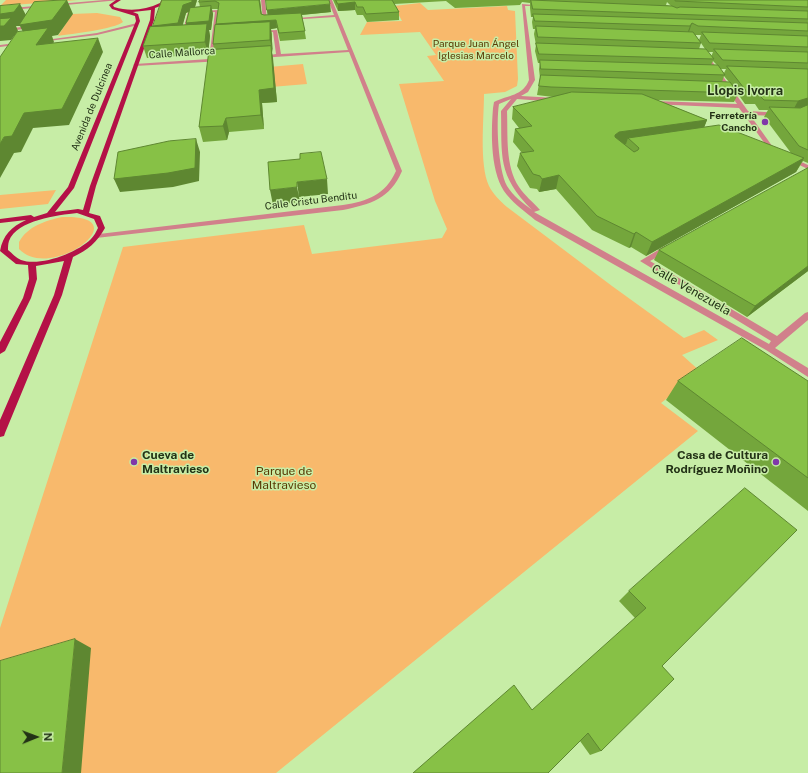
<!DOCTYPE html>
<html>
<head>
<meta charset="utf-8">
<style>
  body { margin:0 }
  #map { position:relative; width:808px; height:773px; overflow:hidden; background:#c7eda6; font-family:"Public Sans",sans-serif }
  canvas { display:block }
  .north { position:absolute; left:16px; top:717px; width:40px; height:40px; -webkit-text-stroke:3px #c7eda6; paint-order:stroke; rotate:89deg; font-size:11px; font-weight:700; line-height:16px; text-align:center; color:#233216 }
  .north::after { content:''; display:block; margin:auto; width:14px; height:18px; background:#233216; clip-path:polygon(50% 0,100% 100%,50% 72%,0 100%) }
</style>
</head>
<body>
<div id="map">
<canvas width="808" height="773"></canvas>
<div class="north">N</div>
</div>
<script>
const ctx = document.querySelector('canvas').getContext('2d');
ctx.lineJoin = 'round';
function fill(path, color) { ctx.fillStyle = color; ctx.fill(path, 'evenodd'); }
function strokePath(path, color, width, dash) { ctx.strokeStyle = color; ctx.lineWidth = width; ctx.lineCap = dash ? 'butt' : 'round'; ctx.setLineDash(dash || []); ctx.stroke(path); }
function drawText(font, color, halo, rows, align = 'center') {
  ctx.font = font + ' "Public Sans",sans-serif'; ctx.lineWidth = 3; ctx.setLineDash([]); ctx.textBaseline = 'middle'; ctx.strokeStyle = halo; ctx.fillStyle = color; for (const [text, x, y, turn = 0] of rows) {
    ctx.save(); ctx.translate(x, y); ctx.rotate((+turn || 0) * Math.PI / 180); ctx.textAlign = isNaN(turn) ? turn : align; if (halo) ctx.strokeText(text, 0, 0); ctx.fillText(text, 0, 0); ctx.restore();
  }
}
const green = new Path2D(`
  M6,0H78L0,6Z
  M420,3L428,10L507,6L508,10L515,11L518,79L517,86L505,92L484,94C484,119 479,164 489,186C493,194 500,201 507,207L612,286L684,338L704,330L718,340L682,355L701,372L661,403L698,431L276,773H0V628L123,247L304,225L312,254L442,238L447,229L435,201L399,84L444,81L427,56L436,55L420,32L360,35L367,22L402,21L394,6Z
  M97,13L120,17L123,22C115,29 71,34 58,36L72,14Z
  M303,64L307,84L271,87L269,67Z
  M56,190L48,204L0,209V195Z
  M62,217C142,214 51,283 19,249V242C28,226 45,221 62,217Z`);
const minor = new Path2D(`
  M104,0H120L0,11V9Z
  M261,0H265L267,20L273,19L274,21L265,22L263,21Z
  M328,0H332L402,171C390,199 371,204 343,210L96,238L95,236L99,234L343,205C368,201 385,195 396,171L349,52L260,58L258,57L276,54L273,32L256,33L258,31L277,30L281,54L348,50L335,17L288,20L286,19L334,15Z
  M522,4L545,6H525L535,80L528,92L521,96L556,98L559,100L556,102L517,99L507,111C508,136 505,166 519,187C525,196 533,202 540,210L534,212L769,344L771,341L640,261L665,246H671V250L650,261L777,336L805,313L808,312V320L775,348L808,368V377L766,350L535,220C526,212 515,205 507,195C490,175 491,133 493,108L494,102C508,95 523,96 529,80ZM511,99L501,111C502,156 497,175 532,210C523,203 513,196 507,186C498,169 496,123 499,104Z
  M218,10L214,59H222V61L135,66L133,65L135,64L209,59L215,12L191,14L188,27L186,28L184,27L188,12Z
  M29,17L32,18L24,29L0,32V30L21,27Z
  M137,23L138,25L97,35L40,42L38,41L97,33Z
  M24,42L22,44L0,47V45Z
  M702,53H706L748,111L781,113V115L779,116L750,115L775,150L808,165V169L771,152L755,130L720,134V132L722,131L753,127L739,108L652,104V102L654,101L737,104Z`);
const major = new Path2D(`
  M116,0H121L113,5L114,7C130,12 145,10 160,3L162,0H166L163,5L155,8L154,20L96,186L89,213L100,216L105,228C97,242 88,250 73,257L62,295L5,433L4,436L0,437V420L54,295L64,261L36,266L37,279L31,298L5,351L0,354V342L23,298L29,279L28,265L16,264L0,251C3,235 11,227 26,220L0,223V219L31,215L34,217L47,213L68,187L136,21L135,16L112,9L109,5ZM151,10L150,20L90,186L83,210L78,209L55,212L74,188L140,21L138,14L133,12ZM77,213L94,219L98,228C96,232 94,236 91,239C77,253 40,267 21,260C16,258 12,253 8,250C8,247 8,244 9,241C17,220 58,215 77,213Z`);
const wall = new Path2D(`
  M197,0L195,7H200L199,2L200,0H260L262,15H268L267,10L331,12L302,15L306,39L280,41L277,28L271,29L272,34V53L277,102L262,103L264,129L229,132L227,140L203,142L199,127L214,49L213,44L216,25L218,9H212L213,14L211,30H209L210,36L208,54L147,58L143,46ZM189,11L186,25H182L186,13Z
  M333,0H808V163L803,161L796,172L646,256L631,247L629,248L592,230L556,189L539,192L537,189L530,188L517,166L520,153H522L513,142L515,129L519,128L512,119L513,107L553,97L537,95L540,78L539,69L540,63H538L535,51L536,45L534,34L535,29H533L532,22L533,17H531L530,8V3L522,2L520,5L455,8L446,1L394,4L399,12V20L367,22L363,15H357L355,10L338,11ZM667,2L671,6L666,5ZM695,35H701L699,40ZM701,43L705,49H699ZM708,52H713L711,57ZM713,61L717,65H711ZM720,69H726L724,73ZM724,76L729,82H722ZM738,94L745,104H755L759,110H768L764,117L791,153L704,127L707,120L657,100L734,102Z
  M808,168V271L747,317L654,260L659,250Z
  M678,381H808V511L666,400Z
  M745,488L662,666L601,751L590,755L580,741L635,618L619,601L629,591Z`);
const shadedWall = new Path2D(`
  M67,0L73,14L58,35L52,36L54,42L43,59L27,40L20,26H16L18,31L11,40L0,41V14L20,4L27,17Z
  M192,0H197L194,10L186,13L181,32L155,34L153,26L183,5Z
  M259,0H260L262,21L276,20L277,28L271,29L273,53L270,40L218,32L216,24L261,14Z
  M355,2V10L338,11V4Z
  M330,4L331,12L268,18L267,10Z
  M211,6L213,14L211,30H209L210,36L208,54L205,42L188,31L186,23Z
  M692,23L689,32L687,34L690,26Z
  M98,38L103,52L69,125L33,128L21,152L14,153L0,178V144L4,137L24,113Z
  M271,46L273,58L277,102L262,103L264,129L261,115L259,90Z
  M808,98V106L793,110L798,101Z
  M226,118L229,132L227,140L223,126Z
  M707,120L702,133L628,138L626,144L615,146V135L619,132Z
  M196,139L200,152L199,181L173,187L120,192L114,179Z
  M804,158L796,172L646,256L652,242Z
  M559,175L556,189L539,192L542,179Z
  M327,179L328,194L299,197L297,182Z
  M297,187L300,202L273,205L270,190Z
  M636,232L631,247L629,248L634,234Z
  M808,266V271L747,317L755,306Z
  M75,639L91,648L81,773H62Z`);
const building = new Path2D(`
  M62,0H67L52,20L19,25L34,2Z
  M162,0H192V2L183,5L178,23L153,26Z
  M200,0H259L261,14L264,15L301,13L305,31L279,33L276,20L216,24L219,3L215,1L199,2Z
  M266,0H329L330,4L267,10Z
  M336,0H392L399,12L366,14L363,7H357L355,2L338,4Z
  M531,0L672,6L677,8L680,7L808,11V19L533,9Z
  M675,0H808V7L676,1Z
  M20,4L14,12L0,14V6Z
  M211,6L209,21L186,23L190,8Z
  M533,14L808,23V31L698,26L692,23L690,26L535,21Z
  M11,18L4,26H0V19Z
  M270,22V40L213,44L215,25Z
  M207,24L205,42L143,46L150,27Z
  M536,26L693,32L701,43L538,37Z
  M48,28L36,45L98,38L62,109L24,113L12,136L4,137L0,144V57L17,32Z
  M702,32L808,36V47L710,43Z
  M536,43L706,49L714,59L539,54Z
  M271,46L274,88L259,90L261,115L226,118L223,126L199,127L209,50Z
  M714,49L808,52V63L723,60Z
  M540,60L718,65L725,75L541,69Z
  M727,66L808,69V98L798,101L764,100L759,95L749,94Z
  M541,75L730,82L738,93L551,87L539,86Z
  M572,92L642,94L707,120L619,132L615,135V137L634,152L638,150L639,148L628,138L719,125L804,158L652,242L636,232L634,234L597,216L559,175L542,179L540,176L533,174L520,153L534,151L515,129L532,126L513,107Z
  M808,105V150L799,146L769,107L800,108Z
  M196,139L195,168L168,173L114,179L118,152L169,141Z
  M321,152L327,179L297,182V187L270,190L268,162L300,159V154Z
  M808,168V266L755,306L659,250Z
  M742,338L808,381V478L678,381Z
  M745,488L797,530L662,666L674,679L601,751L588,733L548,773H413L514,685L532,710L646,608L629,591Z
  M75,639L62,773H0V661Z`);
const markers = [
  [765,122,4,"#8037a9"],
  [134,462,4,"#8037a9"],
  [776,462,4,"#8037a9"]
];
const farParknames = [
  ["Parque Juan Ángel",476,44],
  ["Iglesias Marcelo",476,56]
];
const farStreetnames = [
  ["Calle Mallorca",182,53,-4],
  ["Avenida de Dulcinea",92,107,-68],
  ["Calle Cristu Benditu",311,201,-7]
];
const farPoinames = [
  ["Ferretería",757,116],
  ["Cancho",757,128]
];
const streetNames = [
  ["Calle Venezuela",691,290,30]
];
const poiNames = [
  ["Cueva de",142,455],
  ["Maltravieso",142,469],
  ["Casa de Cultura",768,455,"right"],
  ["Rodríguez Moñino",768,469,"right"]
];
const parkNames = [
  ["Parque de",284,471],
  ["Maltravieso",284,485]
];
const farDistrictnames = [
  ["Llopis Ivorra",745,91]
];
fill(green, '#f8b96c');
fill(minor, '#d1808b');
fill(major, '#b41147');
fill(wall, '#74a63c');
fill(shadedWall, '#5e8731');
fill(building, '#87c146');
strokePath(building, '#5e8731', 1);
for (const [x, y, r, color] of markers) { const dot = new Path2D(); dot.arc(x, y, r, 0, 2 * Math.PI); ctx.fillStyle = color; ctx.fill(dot); strokePath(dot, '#c7eda6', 1.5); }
drawText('10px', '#5a3904', '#c7eda6', farParknames);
drawText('10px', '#233216', '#c7eda6', farStreetnames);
drawText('bold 10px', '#233216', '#c7eda6', farPoinames, 'right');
drawText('12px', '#233216', '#c7eda6', streetNames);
drawText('bold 12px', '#233216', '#c7eda6', poiNames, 'left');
drawText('12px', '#5a3904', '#c7eda6', parkNames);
drawText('bold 13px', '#233216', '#c7eda6', farDistrictnames);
</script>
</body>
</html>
